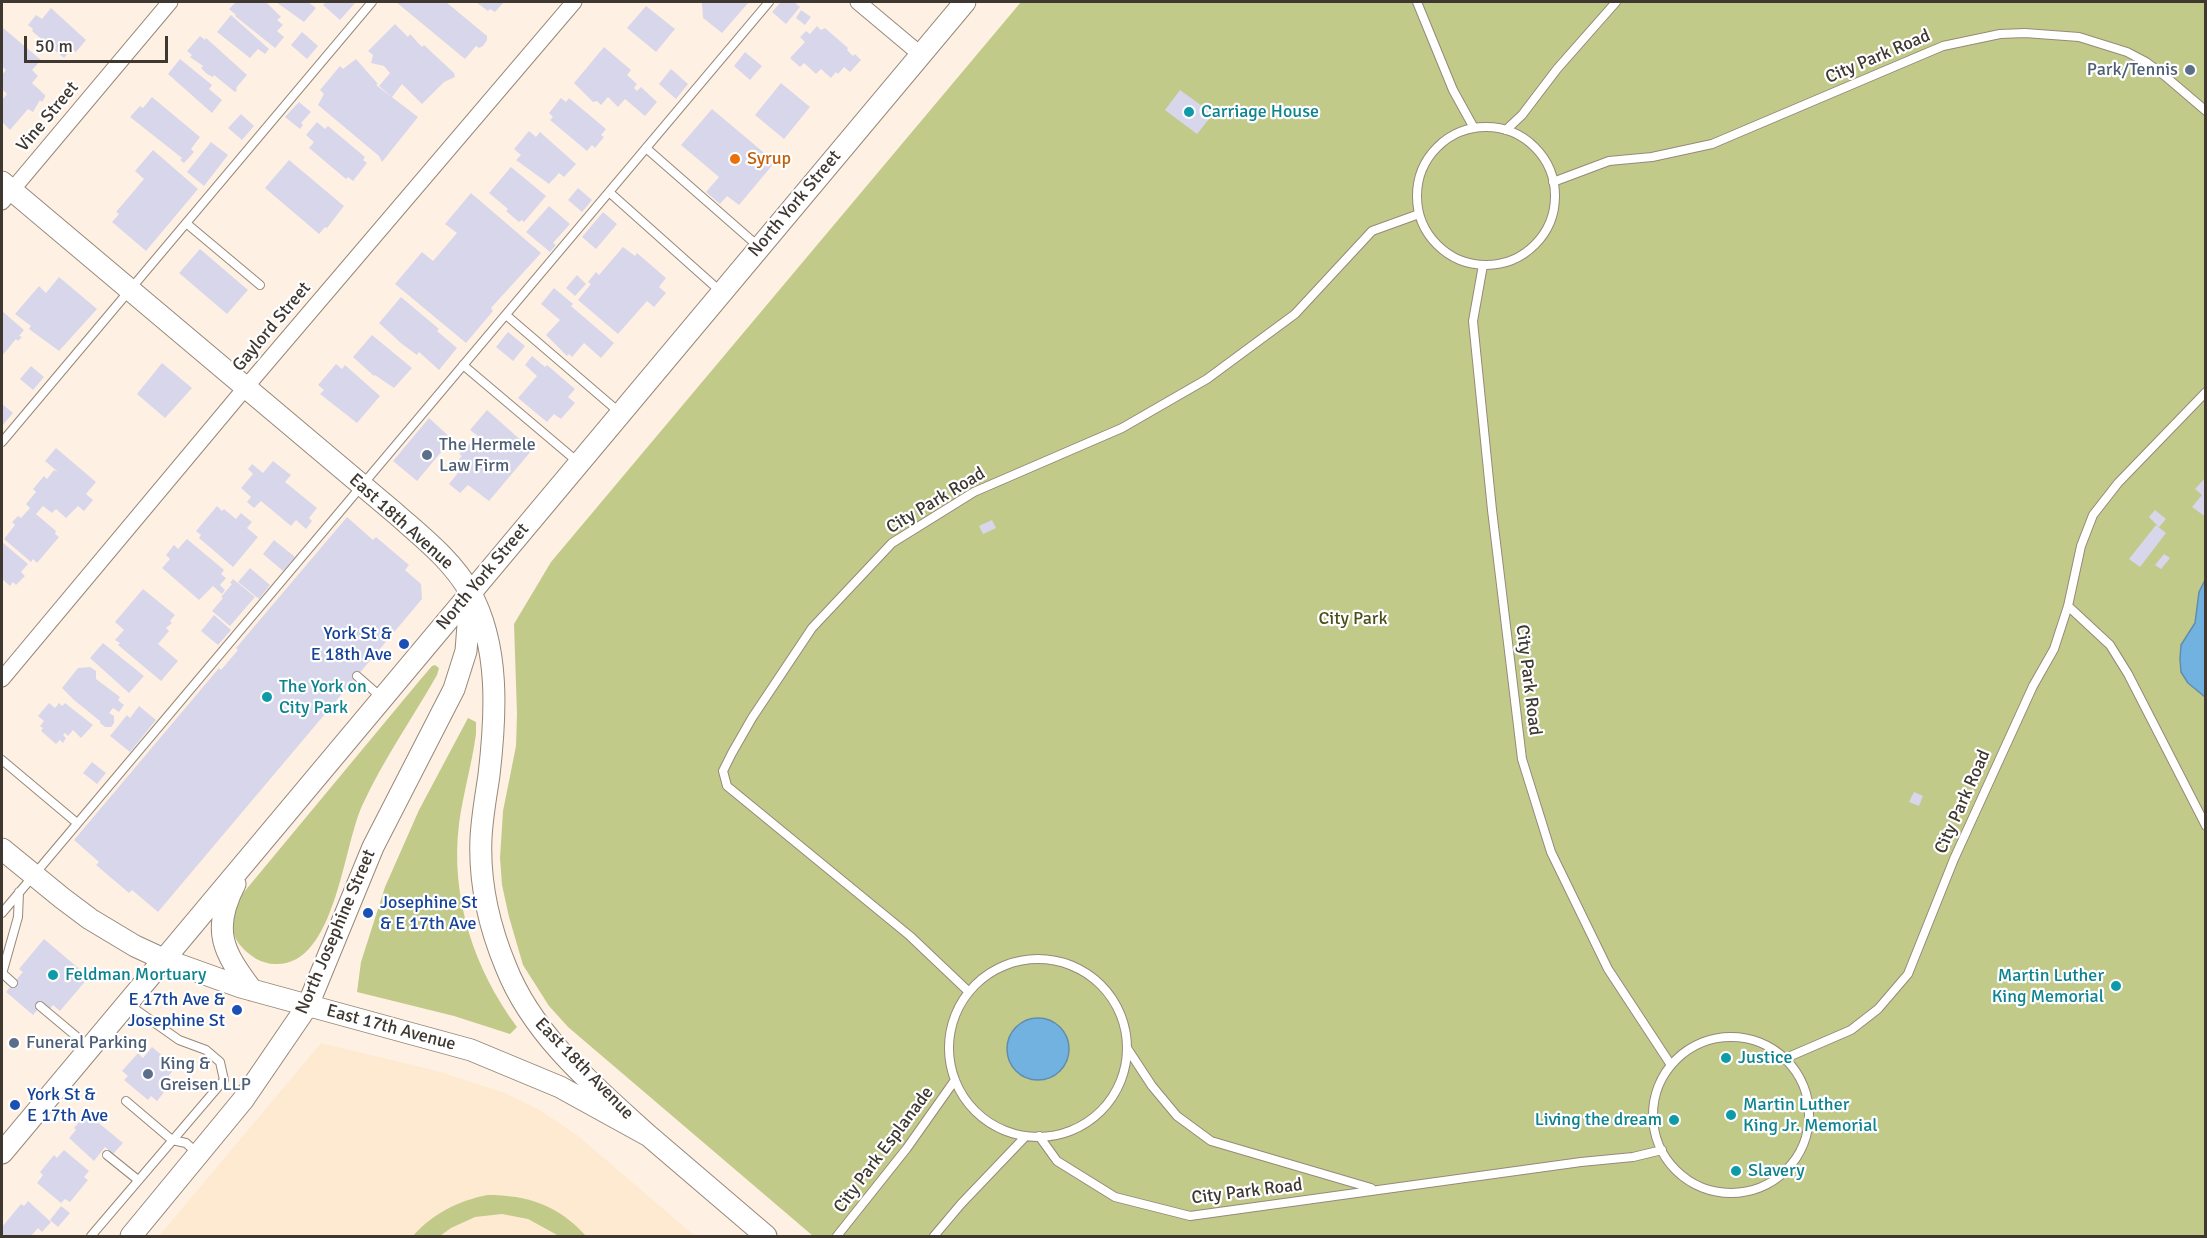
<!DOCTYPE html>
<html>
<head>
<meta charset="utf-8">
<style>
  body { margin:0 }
  #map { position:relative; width:2207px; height:1238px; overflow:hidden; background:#fef1e3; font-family:Signika,sans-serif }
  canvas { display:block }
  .frame { position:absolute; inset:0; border:3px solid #3e3831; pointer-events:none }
  .scale { position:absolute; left:24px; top:36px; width:144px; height:27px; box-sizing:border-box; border:3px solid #3e3831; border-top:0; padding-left:8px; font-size:18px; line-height:21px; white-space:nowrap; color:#3e3831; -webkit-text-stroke:4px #fff; paint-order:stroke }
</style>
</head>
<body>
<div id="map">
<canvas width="2207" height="1238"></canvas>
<div class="frame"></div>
<div class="scale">50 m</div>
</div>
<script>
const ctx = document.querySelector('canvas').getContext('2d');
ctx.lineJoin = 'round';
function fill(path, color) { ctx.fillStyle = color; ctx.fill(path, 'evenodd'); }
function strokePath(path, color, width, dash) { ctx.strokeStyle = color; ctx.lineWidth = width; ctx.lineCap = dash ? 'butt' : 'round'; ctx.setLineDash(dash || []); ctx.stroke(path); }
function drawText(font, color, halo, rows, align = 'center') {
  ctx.font = font + ' Signika,sans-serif'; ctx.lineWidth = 4.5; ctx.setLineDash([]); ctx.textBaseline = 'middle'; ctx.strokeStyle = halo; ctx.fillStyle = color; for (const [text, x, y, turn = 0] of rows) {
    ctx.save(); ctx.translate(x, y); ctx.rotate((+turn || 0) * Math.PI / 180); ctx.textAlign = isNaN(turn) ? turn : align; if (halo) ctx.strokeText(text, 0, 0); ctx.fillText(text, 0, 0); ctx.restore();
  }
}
const built = new Path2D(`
  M321,1043L437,1071L505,1093L538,1109L577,1135L695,1236H159Z`);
const green = new Path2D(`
  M1021,2H2205V1236H813L568,1027L549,1006L523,965L509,917L502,885L500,858L503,811L516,746L517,714L514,624L551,562Z
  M435,665L439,668L437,675C412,719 383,760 362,806C343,847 335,967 275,964C262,964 249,956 240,945C228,930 234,914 239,898L420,680L432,666Z
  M468,718L476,722V734C472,764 463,794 459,824C450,897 474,969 517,1027L510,1034L454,1016L357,992L361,962L385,887L419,810Z
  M487,1195C528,1195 558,1205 586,1236H559L528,1219L502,1214L475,1217L451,1228L440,1236H413C432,1214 458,1201 487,1195Z`);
const water = new Path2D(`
  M2205,580V697L2188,683L2181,672L2180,659L2181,645L2195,623L2199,592Z
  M1007 1049a31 31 0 1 1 62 0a31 31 0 1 1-62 0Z`);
const building = new Path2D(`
  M236,2H266L281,17L277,20L283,25L277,31L284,37L275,48L235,16L236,15L229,9Z
  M276,2H308L316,8L304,22Z
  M326,2H356L340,20L323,5Z
  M396,2H446L487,36V40L483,46L479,48L476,46L465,59Z
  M476,2H504L495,12L490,9L488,11Z
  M707,2H749L722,33L703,18L702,3Z
  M781,2H794L800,7L786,24L772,12Z
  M646,6L675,29L656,52L627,28Z
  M51,8L86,40L76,52L71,49L64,58L32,31L33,29L28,25L36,15L42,19Z
  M801,10L811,17L805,25L796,18Z
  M231,15L269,49L265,54L258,49L250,58L217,32Z
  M395,24L408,37L410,34L422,47L424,45L454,73L455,77L444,82L422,104L402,84L392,97L379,86L390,73L384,66L371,63L373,55L368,51Z
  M817,26L821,30L825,28L848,48L847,50L853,56L855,54L861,60L850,72L844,67L838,74L836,72L831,78L821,69L816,74L804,63L800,67L790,58L805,42L800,37L806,31L810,34Z
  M2,27L41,60L32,70L38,76L32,83L45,95V97L42,102L40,100L33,112L28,109L10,130L2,122V100L7,94L2,89V75L6,70L2,66Z
  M302,32L318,46L307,59L291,45Z
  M200,36L205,40L206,38L247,75L236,88L237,90L235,92L214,75L213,77L207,74L201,68L203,66L190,57L192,55L187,51Z
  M604,47L631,70L627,75L637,84L634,88L637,91L641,87L657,102L645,116L625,99L618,107L608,97L601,105L597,101L593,102L574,83Z
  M745,52L762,66L750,80L734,66Z
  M180,59L212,85L209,89L222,100L212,113L168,74Z
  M356,59L378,84L376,85L418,117L382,162L379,156L318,105L324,94L320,90L340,66L343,69Z
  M671,69L688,84L676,99L659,84Z
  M781,83L810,107L784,139L755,115Z
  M1180,90L1213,114L1197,134L1165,110Z
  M152,97L200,137L191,149L194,152L184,163L180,160L182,158L130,117L140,106L143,108Z
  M561,98L566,102L569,98L606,129L601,135L604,137L595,148L592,145L587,151L550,120L553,117L549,113Z
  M299,102L311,112L301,123L303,125L300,129L285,117Z
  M712,109L775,162L739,205L727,196L720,204L706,192L719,177L681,145Z
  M241,114L254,126L242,140L228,128Z
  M317,122L325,129L328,126L365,157L363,160L367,163L353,181L348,177L346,179L309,148L314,142L306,135Z
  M529,131L536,137L540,132L576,164L564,177L559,173L549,184L516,160L521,155L514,149Z
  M211,142L228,155L204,186L187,172Z
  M153,150L198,189L146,251L112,222L119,214L116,212L144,179L135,171Z
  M289,160L344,206L327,228L325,227L319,234L265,188Z
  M511,167L546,196L524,222L522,220L519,222L506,211L508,209L489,193Z
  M578,188L592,200L582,212L568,200Z
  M471,193L541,253L491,308L493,311L466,343L395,284L422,252L433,261L457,233L445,224Z
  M549,206L570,224L553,243L556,245L550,252L526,232Z
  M603,212L617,224L596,249L582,237Z
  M623,247L635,256L637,253L666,278L659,287L666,293L654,307L647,301L618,334L578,300L591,284L588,282L596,272L599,275Z
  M200,249L248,290L227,314L179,273Z
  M577,275L586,284L575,296L566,288Z
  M59,277L97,309L59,351L29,329L31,326L15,314L39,286L46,293Z
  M554,288L573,304L571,306L614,343L601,358L584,343L572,357L569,354L567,356L546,335L560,320L541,304Z
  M401,297L439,329L437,331L457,348L439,370L419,352L417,355L402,344L379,323Z
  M2,311L24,330L19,336L22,337L18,341L16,339L2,356Z
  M508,332L525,346L513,361L496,347Z
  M372,335L412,368L394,388L375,375L374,376L353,357Z
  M532,356L545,367L547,365L575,389L568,397L575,403L561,419L554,414L547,422L518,398L537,376L525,365Z
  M162,363L192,388L165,418L137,394Z
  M336,364L342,369L345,365L380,396L357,423L320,394L324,390L318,385Z
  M31,366L44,377L33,390L20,379Z
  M2,404L13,413L2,426Z
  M487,410L532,450L489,501L468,485L460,493L449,484L462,468L456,463L462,456L459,454L478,436L470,430Z
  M429,418L452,439L417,481L393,461Z
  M56,448L96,482L86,494L93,500L84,511L78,506L66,518L56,509L52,513L43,506L36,514L56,531L55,534L59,537L37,563L33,559L31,562L4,539L15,525L12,522L18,516L21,518L30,508L26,504L36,492L33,489L44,476L47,479L54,470L58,472L45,461Z
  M273,461L291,475L285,482L317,508L309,518L312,521L306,529L296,520L291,526L261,501L254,508L247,502L251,497L241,488L253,474L248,469L252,464L263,473Z
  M2206,477V517L2192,507L2202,495L2195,489Z
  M217,506L222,511L224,509L236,519L241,513L252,522L247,528L258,537L233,567L199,538L201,535L196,531Z
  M2155,510L2166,519L2159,527L2149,517Z
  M347,517L373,540L376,537L409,565L405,570L421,584L422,599L158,912L132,890L129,893L96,865L99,862L74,840L219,668L221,670L238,650L236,648Z
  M992,520L996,528L983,534L979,526Z
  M2156,525L2166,533L2140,567L2129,559Z
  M187,539L224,570L221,574L226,578L220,585L225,590L222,594L213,586L199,600L162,568L170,559L166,555L174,545L178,549Z
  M274,540L295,557L283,571L263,554Z
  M2,542L28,564L21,572L25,576L16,585L13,582L10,586L2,579Z
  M2164,554L2170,558L2161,569L2155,565Z
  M250,568L270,585L259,599L238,582Z
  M233,579L255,597L230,626L212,611L223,598L221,597L232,584L230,583Z
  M143,589L175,615L170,621L172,623L166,628L169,631L158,644L178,661L161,681L118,645L120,643L115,640L124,630L115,622Z
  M214,615L231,630L218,645L201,631Z
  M103,643L144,676L129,693L90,658Z
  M90,667L96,671V679L120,697L118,700L124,705L119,712L113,708L109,713L114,716V723L111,727H105L100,723V721L74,700L62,688L78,668Z
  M49,703L55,708L59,703L62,706L65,703L93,725L81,738L73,730L68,736L65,733L63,735L66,738L63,743L60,740L56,744L41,731L43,728L40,726L44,721L38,716Z
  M139,706L156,720L130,752L110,736L127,715L130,718Z
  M92,762L106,773L97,784L83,773Z
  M1914,792L1923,796L1919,806L1909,802Z
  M44,939L89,977L60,1011L53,1005L50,1009L43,1003L33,1015L6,992L23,972L19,969Z
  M152,1047L176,1067L160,1086L165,1091L157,1101L151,1096L148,1100L124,1080L128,1076L122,1071L138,1053L143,1058Z
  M89,1115L123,1143L113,1154L105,1147L94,1161L69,1138L76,1130L74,1128L80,1121L82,1123Z
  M64,1150L89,1171L84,1177L88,1180L70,1202L65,1199L61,1203L37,1183L43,1175L40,1172L54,1155L57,1158Z
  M28,1201L51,1222L42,1232L38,1228L31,1236H2V1227L21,1204L24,1206Z
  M61,1206L70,1213L58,1227L50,1220Z`);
const lane = new Path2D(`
  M1417,2L1453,90L1474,128
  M1417 196a69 69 0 1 1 138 0a69 69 0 1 1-138 0Z
  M1506,130L1522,115L1557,69L1616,2
  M646,148L758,246
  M1553,182L1609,161L1652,157L1712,144L1943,46L2000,34L2025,33L2079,37L2127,52L2146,62L2165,76L2206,111
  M609,192L720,291
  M186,223L260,285
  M1483,265L1473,321L1492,510L1522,759L1551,852L1608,969L1671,1065
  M506,315L619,412
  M463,365L579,463
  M2,442L372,2
  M2068,606L2110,645L2128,674L2206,826
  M357,676L381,697
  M2,760L77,823
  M2,913L769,2
  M949 1048a89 89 0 1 1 178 0a89 89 0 1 1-178 0Z
  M2,973L13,983
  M2,974L18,917L19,892
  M969,992L910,936L727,786L723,771L732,753L752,718L812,628L892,543L974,492L1122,428L1207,379L1295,314L1372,231L1419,214
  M40,1006L89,1047
  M1653 1115a78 78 0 1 1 156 0a78 78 0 1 1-156 0Z
  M1127,1048L1152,1086L1177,1116L1211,1141L1371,1188
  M1786,1058L1851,1030L1878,1009L1908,974L1954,859L2033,686L2054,649L2068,606L2081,546L2093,515L2118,483L2206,392
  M126,1101L172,1140L186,1143L198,1154
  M1039,1136L1057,1161L1115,1197L1190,1216L1581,1162L1633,1157L1662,1150
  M107,1155L138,1180
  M91,1236L224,1080L220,1062L206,1050L179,1040L128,1004
  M837,1236L907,1148L955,1080
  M934,1236L961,1204L1025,1137`);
const street = new Path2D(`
  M858,2L920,54
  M2,202L170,2
  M2,679L246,387L574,2`);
const secondary = new Path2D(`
  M2,182L395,513C422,537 452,560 470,592C500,646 496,715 489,775C486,796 482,817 481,838C479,882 489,926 506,967C533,1036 595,1087 649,1136
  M2,849L62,898L90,919L135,946L163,959L241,987L471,1050L560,1087L649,1136L766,1236
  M235,884C211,930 223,952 252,990
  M2,1153L965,2
  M131,1236L243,1100L308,1005L373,847L454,689L466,651L470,599`);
const markers = [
  [2190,70,6,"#5c6f8a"],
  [1189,112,6,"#0f9aa8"],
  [735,159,6,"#e8710a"],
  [427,455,6,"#5c6f8a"],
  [404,644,6,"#1a4fb4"],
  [267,697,6,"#0f9aa8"],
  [368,913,6,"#1a4fb4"],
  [53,975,6,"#0f9aa8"],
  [2116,986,6,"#0f9aa8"],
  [237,1010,6,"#1a4fb4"],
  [14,1043,6,"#5c6f8a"],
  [1726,1058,6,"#0f9aa8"],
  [148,1074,6,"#5c6f8a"],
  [15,1105,6,"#1a4fb4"],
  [1731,1115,6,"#0f9aa8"],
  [1674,1120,6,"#0f9aa8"],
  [1736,1171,6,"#0f9aa8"]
];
const streetNames = [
  ["City Park Road",1878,57,-23],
  ["Vine Street",48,117,-50],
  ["North York Street",795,204,-50],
  ["Gaylord Street",272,327,-50],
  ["City Park Road",936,501,-31],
  ["East 18th Avenue",401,522,42],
  ["North York Street",483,577,-50],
  ["City Park Road",1528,680,83],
  ["City Park Road",1963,802,-66],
  ["North Josephine Street",336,932,-67],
  ["East 17th Avenue",391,1028,15],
  ["East 18th Avenue",584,1069,46],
  ["City Park Esplanade",884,1150,-53],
  ["City Park Road",1247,1192,-7]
];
const serviceNames = [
  ["Park/Tennis",2178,70,"right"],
  ["The Hermele",439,445],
  ["Law Firm",439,466],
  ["Funeral Parking",26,1043],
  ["King &",160,1064],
  ["Greisen LLP",160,1085]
];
const cultureNames = [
  ["Carriage House",1201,112],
  ["The York on",279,687],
  ["City Park",279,708],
  ["Feldman Mortuary",65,975],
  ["Martin Luther",2104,976,"right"],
  ["King Memorial",2104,997,"right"],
  ["Justice",1738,1058],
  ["Martin Luther",1743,1105],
  ["King Jr. Memorial",1743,1126],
  ["Living the dream",1662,1120,"right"],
  ["Slavery",1748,1171]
];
const foodNames = [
  ["Syrup",747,159]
];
const parkNames = [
  ["City Park",1353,619]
];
const transitNames = [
  ["York St &",392,634],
  ["E 18th Ave",392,655],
  ["Josephine St",380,903,"left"],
  ["& E 17th Ave",380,924,"left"],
  ["E 17th Ave &",225,1000],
  ["Josephine St",225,1021],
  ["York St &",27,1095,"left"],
  ["E 17th Ave",27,1116,"left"]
];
fill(built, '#fee9d1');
fill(green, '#c2ca8a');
fill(water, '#71b2e1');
strokePath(water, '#628dac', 1.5);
fill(building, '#d8d6eb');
strokePath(lane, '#978979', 10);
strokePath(street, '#978979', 17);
strokePath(secondary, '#978979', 23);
strokePath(lane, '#fff', 8);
strokePath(street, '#fff', 15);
strokePath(secondary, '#fff', 21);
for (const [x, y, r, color] of markers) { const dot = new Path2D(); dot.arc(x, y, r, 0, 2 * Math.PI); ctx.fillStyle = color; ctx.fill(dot); strokePath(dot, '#fff', 2); }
drawText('18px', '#3e3831', '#fff', streetNames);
drawText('18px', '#4e5e75', '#fff', serviceNames, 'left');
drawText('18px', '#0d838f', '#fff', cultureNames, 'left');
drawText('18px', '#c56008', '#fff', foodNames, 'left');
drawText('18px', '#4b501b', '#fff', parkNames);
drawText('18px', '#164399', '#fff', transitNames, 'right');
</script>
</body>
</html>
